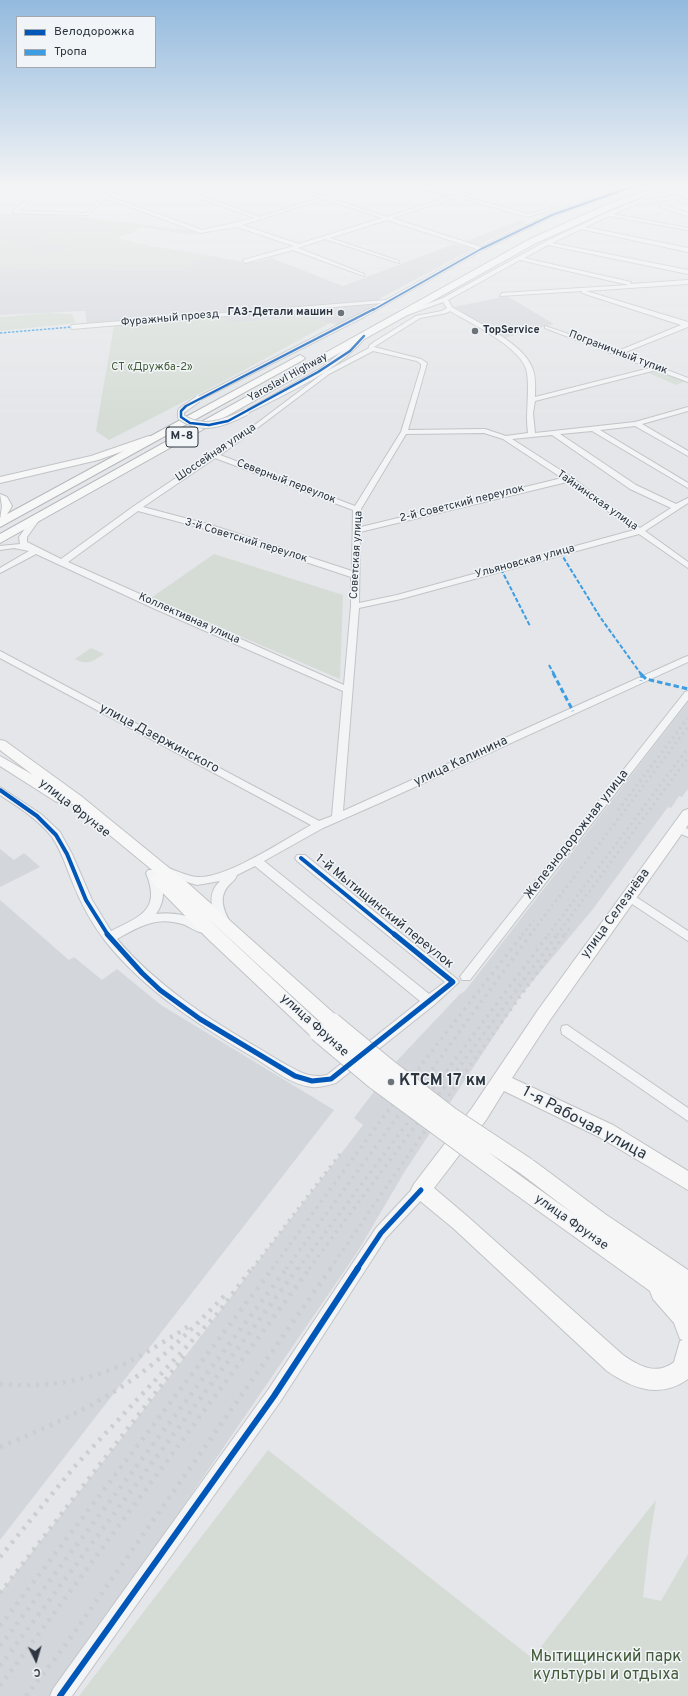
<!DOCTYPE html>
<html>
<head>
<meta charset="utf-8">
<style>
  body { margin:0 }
  #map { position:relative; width:688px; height:1696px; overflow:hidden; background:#e4e6e9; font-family:Overpass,sans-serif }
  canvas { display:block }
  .legend { position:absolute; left:16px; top:16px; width:140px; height:52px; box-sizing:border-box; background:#f2f5f7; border:1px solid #a3a8ae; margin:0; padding:5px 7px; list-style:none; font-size:12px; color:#2c3540 }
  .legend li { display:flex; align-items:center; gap:8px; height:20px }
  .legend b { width:20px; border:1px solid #a3a8ae }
  .north { position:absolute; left:16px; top:1640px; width:40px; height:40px; -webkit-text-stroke:3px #f2f5f7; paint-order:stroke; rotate:175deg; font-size:11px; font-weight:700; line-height:16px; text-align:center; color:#2c3540 }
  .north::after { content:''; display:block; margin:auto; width:14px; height:18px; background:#2c3540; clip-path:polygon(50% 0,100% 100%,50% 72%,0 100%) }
</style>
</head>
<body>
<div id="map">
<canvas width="688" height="1696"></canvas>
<ul class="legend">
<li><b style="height:5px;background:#0057b8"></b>Велодорожка</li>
<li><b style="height:5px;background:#3d9de3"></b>Тропа</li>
</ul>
<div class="north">С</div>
</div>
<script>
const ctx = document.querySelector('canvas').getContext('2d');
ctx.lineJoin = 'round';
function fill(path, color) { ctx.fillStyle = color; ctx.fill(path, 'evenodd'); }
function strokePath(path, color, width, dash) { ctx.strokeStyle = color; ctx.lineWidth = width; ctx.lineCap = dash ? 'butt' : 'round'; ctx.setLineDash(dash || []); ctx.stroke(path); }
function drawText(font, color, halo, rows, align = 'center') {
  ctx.font = font + ' Overpass,sans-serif'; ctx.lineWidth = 3; ctx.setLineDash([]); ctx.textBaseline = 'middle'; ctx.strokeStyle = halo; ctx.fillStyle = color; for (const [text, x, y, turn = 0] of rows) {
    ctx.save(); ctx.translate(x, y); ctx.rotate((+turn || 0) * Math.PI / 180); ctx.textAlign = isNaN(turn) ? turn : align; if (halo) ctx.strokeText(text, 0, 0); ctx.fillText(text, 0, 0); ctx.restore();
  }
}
const built = new Path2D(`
  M16,213L87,217L135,229L52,254L0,240V215Z
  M520,220L528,222L477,246L461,243Z
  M454,244L473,249L379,299L373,306L338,325L303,317L232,323L221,316L87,324L85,311L0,315V268L187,270L193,262L206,255L244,262H258L271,258L343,286Z
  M507,296L554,324L501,339L461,314L463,312L454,307Z
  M688,702V789L682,797L679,796L671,808L668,807L593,909L521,995L405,1171L358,1251L117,1603L50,1696H0V1593L167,1380L363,1125L354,1118L373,1093L375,1084L460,994L465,991Z
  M0,849L14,860L24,853L40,867L0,887Z
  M0,900L69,960L74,957L102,980L117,969L161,1005L334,1110L0,1540Z`);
const green = new Path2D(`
  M81,217L194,231L197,234L190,235L143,227L135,229L137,231L117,238L150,246L206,255L193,262L187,270L0,268V240L52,254L71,248L40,239L46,234H57L44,233L48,230L66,231L63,234L72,231L83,232L92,230L107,232L115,230L102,229Z
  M48,313L72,314L76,323L0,331V317Z
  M221,316L232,323L303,317L330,323L226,380L109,440L96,431L114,325Z
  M659,370L686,381L676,385L649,373Z
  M214,554L343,595L340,679L151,598Z
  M91,648L104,654C93,661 87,666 75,659Z
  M268,1450L532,1658L656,1500L649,1544L643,1597L661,1601L688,1554V1696H79Z`);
const minor = new Path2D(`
  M44,185H48L19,211L86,213L115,185H119L115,189L222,185L182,188L259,217L320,198L283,185H289L324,196L362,185H368L329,198L387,217L449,197L411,185C425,185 442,196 454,196C468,195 480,185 494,185L462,196L528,214L553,207L555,208L528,217L457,197L392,218L481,247L550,214L633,185H639L554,216L483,250L364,317L198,401L195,399L196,398L381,303L72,329L69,327L72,325L386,300L477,249L387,220L330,238L399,261V263L325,239L298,248L364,274V276L293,250L245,263L243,260L294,246L237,227L200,233L106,198L87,215L13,213V211ZM177,189V190L255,218L202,230L108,196L112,192ZM324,199L382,218L299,244L242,225Z
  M662,185L666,186L645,200L670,197L668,196L670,195L675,196L676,192L688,185V187L680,194L679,197L688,200V203L676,199L644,203L642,202L613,214L688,228V230L609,216L585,227L688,248V252L581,229L552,243L688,270V274L548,245L524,258L631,282L630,284L688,280V284L586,291L688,322V327L623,353L688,378V382L656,370L535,401L533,413L535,433L635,422L688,407V411L642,424L688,451V456L635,426L600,430L688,483V488L592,431L560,434L636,485L676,504L688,498V503L645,531L688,562V568L639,534L401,599L359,608L343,811L685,657L688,656V662L382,802L323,828L264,861L429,994L445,982L297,861L295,858L297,855H305L457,979L459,982L434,1005L336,1083C328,1085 320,1088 312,1087C292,1085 275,1071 258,1060C202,1027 147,993 106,942C92,924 80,902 72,881C66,866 61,850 52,837C38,819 18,807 0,795V787L41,814L60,832L72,854L92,900L111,931C141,916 161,910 146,873L148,870H156C165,885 166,900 156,914C170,912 201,915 209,929L207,932C198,935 190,926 182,924C155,916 139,927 117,939C157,986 207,1018 260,1049C273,1057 286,1065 300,1072C309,1076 318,1077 327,1075L420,1001L255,866L237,875C236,879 233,881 230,884C218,896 223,909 230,922L228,925H220L218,922C211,906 207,894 220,881L197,885L161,874L159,871L165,867C175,870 187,876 197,877C226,879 284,840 311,825L0,658V651L319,821L332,816L343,691L155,609L36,554L0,573V568L29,551L14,548L0,550V546L20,544L19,537L33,517H36L40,519L27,537V542L61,559L134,506L252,427L325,372L369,348V346L374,342L416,316L442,311L447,308L443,302L402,317H398V315L443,298L545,242L606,213L641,199ZM520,260L629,285L502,293L500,296L582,291V293L681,325L618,351L545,326V328L650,368L535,397C535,388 536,378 533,370C525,343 474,321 452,307L448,300ZM450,311C470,323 524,348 527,373C530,393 525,413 528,433L506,436L485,429L408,430L427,363L421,359L374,347L420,318L446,313ZM373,351L417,361L421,364V367L401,432L355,506L220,455L256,429L329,374ZM484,433L503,439L562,478L361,527V509L406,434ZM552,435L630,489L671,508L640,528L571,477L512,439ZM215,458L353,510L352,571L211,525L143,507ZM567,482L634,530L397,595L359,603L360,532ZM138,511L206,529L351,577V606L344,685L68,562Z
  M662,205L688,213V216L660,207Z
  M364,334L367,336C337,372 289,392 248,413L243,412L321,368Z
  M688,691V700L470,980H462L460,977L462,974L685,692Z
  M678,824L688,829V837L674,831L673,828L674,825Z
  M630,893L688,931V941L626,900L624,897L626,894Z
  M567,1025L688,1108V1121L562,1034L561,1030L562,1026Z
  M421,1184L426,1185L428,1190L426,1195L386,1238L280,1402L72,1696H50L53,1689L268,1390L376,1228L416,1185Z`);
const major = new Path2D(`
  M149,436L152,437V441L98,460L0,483V477L91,456Z
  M0,494L7,497L12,506L6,516L0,520L2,506Z
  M0,740L5,741L81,796L190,885L338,1017L341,1022L338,1027L332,1029L326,1027L205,916L324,1027L327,1032L324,1037L318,1039L312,1037L208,939L153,883L150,879L153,875L157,874L66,799L60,803L55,801L0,766V756L33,775L0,750Z
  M688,809V825L550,1020L512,1078L613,1125L688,1171V1190L599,1137L504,1091L486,1120L434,1188L467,1216L623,1355C639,1366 656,1376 674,1362L680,1341L683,1340L680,1339L674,1323L653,1299L650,1291L508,1189L505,1183L508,1177L515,1174L522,1177L575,1215L520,1173L517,1167L520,1161L527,1159L534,1161L605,1214L688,1270V1379C660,1399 633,1389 607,1371L453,1228L414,1196L411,1190L414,1184L472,1108L538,1010L683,811Z`);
const highway = new Path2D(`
  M662,185H671L612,209L536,243L0,543V534L530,239L606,205Z
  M300,355L305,358L303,360L0,527V518Z`);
const railFar2 = new Path2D(`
  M618,810L688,718
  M522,935L534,920
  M530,935L688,727
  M548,935L688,748
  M557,935L688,758
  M565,935L571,926`);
const railFar1 = new Path2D(`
  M252,1269L340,1154
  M272,1269L428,1056L523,934
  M286,1269L531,934
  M298,1269L549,934
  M309,1269L558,934
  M330,1269L459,1081L565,934`);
const rail = new Path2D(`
  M0,1384C61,1389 109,1377 160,1344C171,1337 181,1332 191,1324
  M0,1447C46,1428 92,1408 133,1379C167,1355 196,1325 225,1295
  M0,1557L76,1465L217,1314L252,1268
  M0,1593L184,1356
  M0,1626L273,1268
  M0,1646L287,1268
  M0,1666L298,1268
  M0,1686L310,1268
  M26,1696L64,1647L331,1268`);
const minorBridge = new Path2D(`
  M198,399L181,411V417C202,432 225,423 246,412`);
const majorBridge = new Path2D(`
  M332,1022L390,1070L450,1116L527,1167
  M318,1032L375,1080L515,1183`);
const quietFar2 = new Path2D(`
  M111,191L117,185
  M0,333L72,327`);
const quietFar1 = new Path2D(`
  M560,552L600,617L641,674
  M501,569L530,626
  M549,665L554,674`);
const quiet = new Path2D(`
  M553,673L573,711
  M640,673L642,675L641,681
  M642,675L646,679L688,689`);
const cyclewayFar4 = new Path2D(`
  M373,310L481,249L552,215L637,185`);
const cyclewayFar3 = new Path2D(`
  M364,336L350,351L318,372L228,421L209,425L190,423L181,417V411L186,406L374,309`);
const cyclewayFar2 = new Path2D(`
  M0,790L37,816L56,835L67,854L86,900L108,935
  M301,858L395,935`);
const cyclewayFar1 = new Path2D(`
  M107,934L142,973L160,990L200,1019L295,1076L312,1081L331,1079L453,982L394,934
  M357,1269L381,1233L421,1190`);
const cycleway = new Path2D(`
  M60,1696L274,1396L358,1268`);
const markers = [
  [341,313,4,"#6c737b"],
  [475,331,4,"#6c737b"],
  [391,1082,4,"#6c737b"]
];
const farPoinames = [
  ["ГАЗ-Детали машин",333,313],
  ["TopService",483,331,"left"]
];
const farStreetnames = [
  ["Фуражный проезд",170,319,-5],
  ["Пограничный тупик",618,353,21],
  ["Yaroslavl Highway",288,378,-29],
  ["Шоссейная улица",216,453,-34],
  ["Северный переулок",286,482,21],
  ["Тайнинская улица",597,501,35],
  ["2-й Советский переулок",462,504,-14],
  ["3-й Советский переулок",246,541,17],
  ["Советская улица",357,555,-87],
  ["Ульяновская улица",525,562,-15],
  ["Коллективная улица",189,619,24]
];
const farParknames = [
  ["СТ «Дружба-2»",152,368]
];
const shields = [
  [182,437,32]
];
const shieldNames = [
  ["М-8",182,437]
];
const streetNames = [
  ["улица Дзержинского",159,739,28],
  ["улица Калинина",461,762,-25],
  ["улица Фрунзе",74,809,38],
  ["Железнодорожная улица",577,835,-52],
  ["1-й Мытищинский переулок",384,912,39],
  ["улица Селезнёва",616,914,-54],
  ["улица Фрунзе",314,1026,42],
  ["улица Фрунзе",571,1223,35]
];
const nearPoinames = [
  ["КТСМ 17 км",399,1082]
];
const nearStreetnames = [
  ["1-я Рабочая улица",584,1124,28]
];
const nearParknames = [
  ["Мытищинский парк",606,1658],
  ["культуры и отдыха",606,1676]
];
fill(built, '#d3d6db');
fill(green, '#d5dcd5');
strokePath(minor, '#c2c4c7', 2);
strokePath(major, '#c1c3c6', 2);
strokePath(highway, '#b6b9bc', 2);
fill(minor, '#f3f4f5');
fill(major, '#f7f7f7');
fill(highway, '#f7f7f7');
strokePath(railFar2, '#ccced0', 3, [2, 4]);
strokePath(railFar1, '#ccced0', 3.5, [2.5, 5]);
strokePath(rail, '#ccced0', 4.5, [3, 6]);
strokePath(minorBridge, '#c2c4c7', 8, []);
strokePath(majorBridge, '#c1c3c6', 20, []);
strokePath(minorBridge, '#f3f4f5', 6);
strokePath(majorBridge, '#f7f7f7', 18);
strokePath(quietFar2, '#3d9de3', 1.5, [2.5, 1.5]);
strokePath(quietFar1, '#3d9de3', 2, [4.5, 2]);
strokePath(quiet, '#3d9de3', 3, [5.5, 3]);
strokePath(cyclewayFar4, '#0057b8', 2);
strokePath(cyclewayFar3, '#0057b8', 2.5);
strokePath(cyclewayFar2, '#0057b8', 4);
strokePath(cyclewayFar1, '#0057b8', 5);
strokePath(cycleway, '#0057b8', 6);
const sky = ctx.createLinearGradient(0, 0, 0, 422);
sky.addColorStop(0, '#93bade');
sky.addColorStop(0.44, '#f3f4f5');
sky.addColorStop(1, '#f3f4f500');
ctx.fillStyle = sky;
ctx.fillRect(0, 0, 688, 422);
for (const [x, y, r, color] of markers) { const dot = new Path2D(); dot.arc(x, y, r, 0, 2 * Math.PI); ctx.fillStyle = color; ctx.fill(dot); strokePath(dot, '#f2f5f7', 1.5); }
drawText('bold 11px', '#2c3540', '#f2f5f7', farPoinames, 'right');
drawText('11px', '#2c3540', '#f2f5f7', farStreetnames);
drawText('11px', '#435b3a', '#f2f5f7', farParknames);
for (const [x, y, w] of shields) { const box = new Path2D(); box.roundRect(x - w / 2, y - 10, w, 20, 3); ctx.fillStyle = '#f2f5f7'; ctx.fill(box); strokePath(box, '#2c3540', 1); }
drawText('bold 12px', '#2c3540', null, shieldNames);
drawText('13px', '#2c3540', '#f2f5f7', streetNames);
drawText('bold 16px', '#2c3540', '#f2f5f7', nearPoinames, 'left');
drawText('16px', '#2c3540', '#f2f5f7', nearStreetnames);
drawText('16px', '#435b3a', '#f2f5f7', nearParknames);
</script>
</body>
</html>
